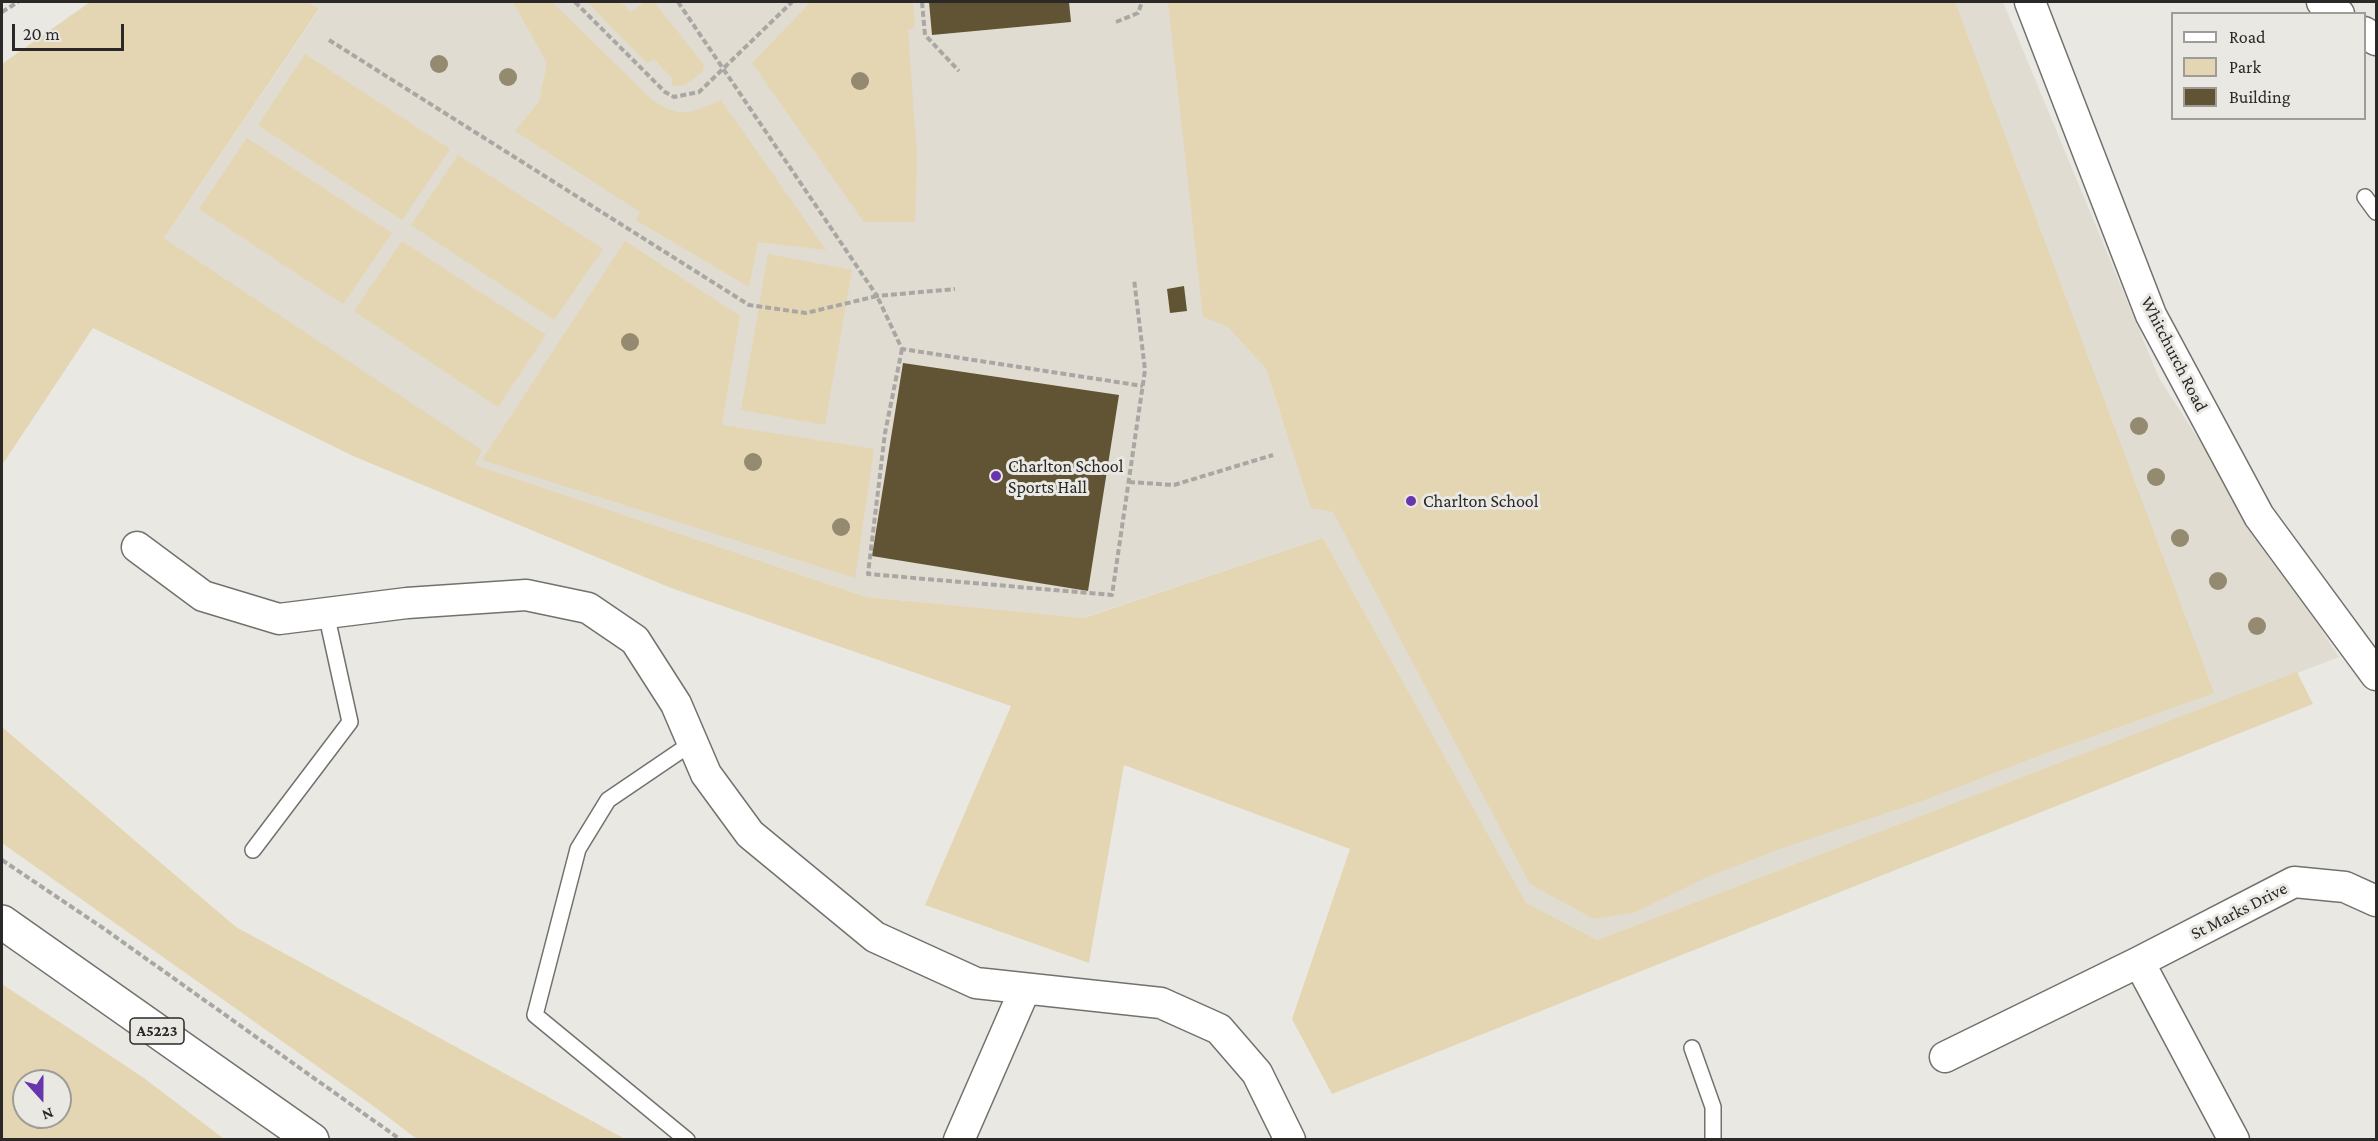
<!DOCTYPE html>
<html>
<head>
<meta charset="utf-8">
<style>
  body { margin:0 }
  #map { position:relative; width:2378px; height:1141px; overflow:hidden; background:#eae8e3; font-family:"Crimson Pro",serif }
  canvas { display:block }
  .frame { position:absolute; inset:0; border:3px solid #2a2928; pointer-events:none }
  .legend { position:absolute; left:2171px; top:12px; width:195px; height:108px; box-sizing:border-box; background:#eae8e3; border:2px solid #9d9c98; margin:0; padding:8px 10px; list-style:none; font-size:18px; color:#2a2928 }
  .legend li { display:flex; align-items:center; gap:12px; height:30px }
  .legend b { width:30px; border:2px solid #9d9c98 }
  .north { position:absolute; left:12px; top:1069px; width:60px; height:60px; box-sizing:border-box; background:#eae8e3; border:2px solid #9d9c98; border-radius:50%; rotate:159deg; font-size:16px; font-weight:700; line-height:24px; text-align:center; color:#2a2928 }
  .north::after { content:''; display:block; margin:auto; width:21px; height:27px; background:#6735ac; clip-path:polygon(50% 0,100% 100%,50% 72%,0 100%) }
  .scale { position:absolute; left:12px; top:24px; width:112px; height:27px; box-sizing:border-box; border:3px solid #2a2928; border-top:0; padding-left:8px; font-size:18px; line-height:21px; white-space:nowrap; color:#2a2928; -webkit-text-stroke:4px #eae8e3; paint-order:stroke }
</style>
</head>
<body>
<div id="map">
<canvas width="2378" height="1141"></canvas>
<div class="frame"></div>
<ul class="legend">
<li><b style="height:8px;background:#fff"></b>Road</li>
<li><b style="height:16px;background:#e4d6b3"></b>Park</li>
<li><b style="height:16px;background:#605434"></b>Building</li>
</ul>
<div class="north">N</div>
<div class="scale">20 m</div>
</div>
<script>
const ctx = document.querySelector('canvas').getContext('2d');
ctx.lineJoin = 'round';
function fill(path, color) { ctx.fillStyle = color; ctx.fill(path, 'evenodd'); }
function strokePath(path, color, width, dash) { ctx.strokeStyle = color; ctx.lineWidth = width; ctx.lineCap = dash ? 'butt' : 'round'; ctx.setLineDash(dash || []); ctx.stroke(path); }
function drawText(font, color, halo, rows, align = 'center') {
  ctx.font = font + ' "Crimson Pro",serif'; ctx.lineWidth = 6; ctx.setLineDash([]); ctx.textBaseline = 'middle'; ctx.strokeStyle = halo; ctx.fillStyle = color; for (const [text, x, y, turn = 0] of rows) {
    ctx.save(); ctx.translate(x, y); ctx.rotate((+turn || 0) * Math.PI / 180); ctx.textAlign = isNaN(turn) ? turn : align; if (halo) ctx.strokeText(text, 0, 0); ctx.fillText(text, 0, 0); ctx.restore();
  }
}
const built = new Path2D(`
  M308,2H2003L2159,378L2339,657L1597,940L1526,904L1323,538L1083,618L867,597L474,465L481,450L164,238L319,10Z`);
const green = new Path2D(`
  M90,2H308L319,9L164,238L482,450L475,465L867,597L1084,618L1323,538L1526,903L1597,940L2297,672L2313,704L1332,1094L1292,1019L1350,849L1124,765L1089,963L925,905L1011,706L671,588L353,456L93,328L2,465V64Z
  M513,2H552L650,98C678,119 690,114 721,100L826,250L758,242L749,287L636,220L640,212L515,131L539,102L547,63Z
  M587,2H620L631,12L645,2H654L704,65L703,71L685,85L672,86V78L654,59L647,63Z
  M811,2H913L915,27L908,30L917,158L915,222H864L752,63Z
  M1168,2H1955L2214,693L2046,753L1922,801L1782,848L1707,877L1636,912L1594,919L1530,884L1333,512L1311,508L1266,368L1227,326L1203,317Z
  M305,54L450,149L402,220L258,125Z
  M247,138L392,233L343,304L199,209Z
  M458,155L603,249L554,320L411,225Z
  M402,241L546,335L498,407L354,311Z
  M625,241L740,316L722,425L874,449L855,578L482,460Z
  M768,254L852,270L825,425L741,410Z
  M2,727L236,927L625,1139H417L372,1105L2,843Z
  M2,984L144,1078L224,1139H2ZM24,1081H60V1117H24Z`);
const building = new Path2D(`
  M929,2H1069L1071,22L932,35Z
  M1184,286L1187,311L1170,313L1167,289Z
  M903,363L1119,395L1088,591L872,556Z`);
const path = new Path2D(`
  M575,2L665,92L674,97L699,92L792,2
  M678,2L877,296L955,289
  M922,2L925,35L959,71
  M2,12L18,2
  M1116,22L1138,13L1142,2
  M329,40L749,305L806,313L877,296L902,349L1143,386
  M902,349L885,433L868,574L1112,595L1145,370L1134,279
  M1129,482L1174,485L1273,455
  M2,860L103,928L401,1140`);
const service = new Path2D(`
  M2365,197L2376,212
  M253,850L350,722L326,613
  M1692,1048L1713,1107V1140
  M687,1140L535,1015L578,849L608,800L692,743`);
const minor = new Path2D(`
  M2030,2L2151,315L2259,516L2376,675
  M2322,2L2339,14
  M2364,32L2376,40
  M137,547L203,596L279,619L407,603L526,595L588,608L635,640L676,704L706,774L750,834L875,937L976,983L1161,1003L1219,1029L1257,1073L1290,1140
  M2139,962L2234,1140
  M1945,1057L2139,962L2294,882L2345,887L2376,901
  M959,1140L1025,989`);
const primary = new Path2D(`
  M2,922L312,1140`);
const trees = [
  [439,64],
  [508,77],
  [860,81],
  [630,342],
  [2139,426],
  [753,462],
  [2156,477],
  [841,527],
  [2180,538],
  [2218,581],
  [2257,626]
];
const markers = [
  [996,476,6,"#6735ac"],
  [1411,501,6,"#6735ac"]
];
const shields = [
  [157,1031,54]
];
const shieldNames = [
  ["A5223",157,1031]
];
const streetNames = [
  ["Whitchurch Road",2174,354,63],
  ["St Marks Drive",2239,911,-27]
];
const poiNames = [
  ["Charlton School",1008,466],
  ["Sports Hall",1008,487],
  ["Charlton School",1423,501]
];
fill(built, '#e1dcd1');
fill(green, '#e4d6b3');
fill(building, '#605434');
strokePath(service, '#73716d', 18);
strokePath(minor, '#73716d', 33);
strokePath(primary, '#73716d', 36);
strokePath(path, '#a9a7a3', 4, [6, 3]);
strokePath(service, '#fff', 15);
strokePath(minor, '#fff', 30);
strokePath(primary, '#fff', 33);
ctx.fillStyle = '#948a70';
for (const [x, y] of trees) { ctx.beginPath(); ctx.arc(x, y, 9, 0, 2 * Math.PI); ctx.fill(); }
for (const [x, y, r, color] of markers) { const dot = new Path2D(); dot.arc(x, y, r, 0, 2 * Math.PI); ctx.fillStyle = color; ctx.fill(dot); strokePath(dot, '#eae8e3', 2); }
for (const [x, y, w] of shields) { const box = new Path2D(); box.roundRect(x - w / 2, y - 13, w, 26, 4.5); ctx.fillStyle = '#eae8e3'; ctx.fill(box); strokePath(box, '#2a2928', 1.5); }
drawText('bold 16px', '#2a2928', null, shieldNames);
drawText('18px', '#2a2928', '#eae8e3', streetNames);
drawText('18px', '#2a2928', '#eae8e3', poiNames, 'left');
</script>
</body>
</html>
